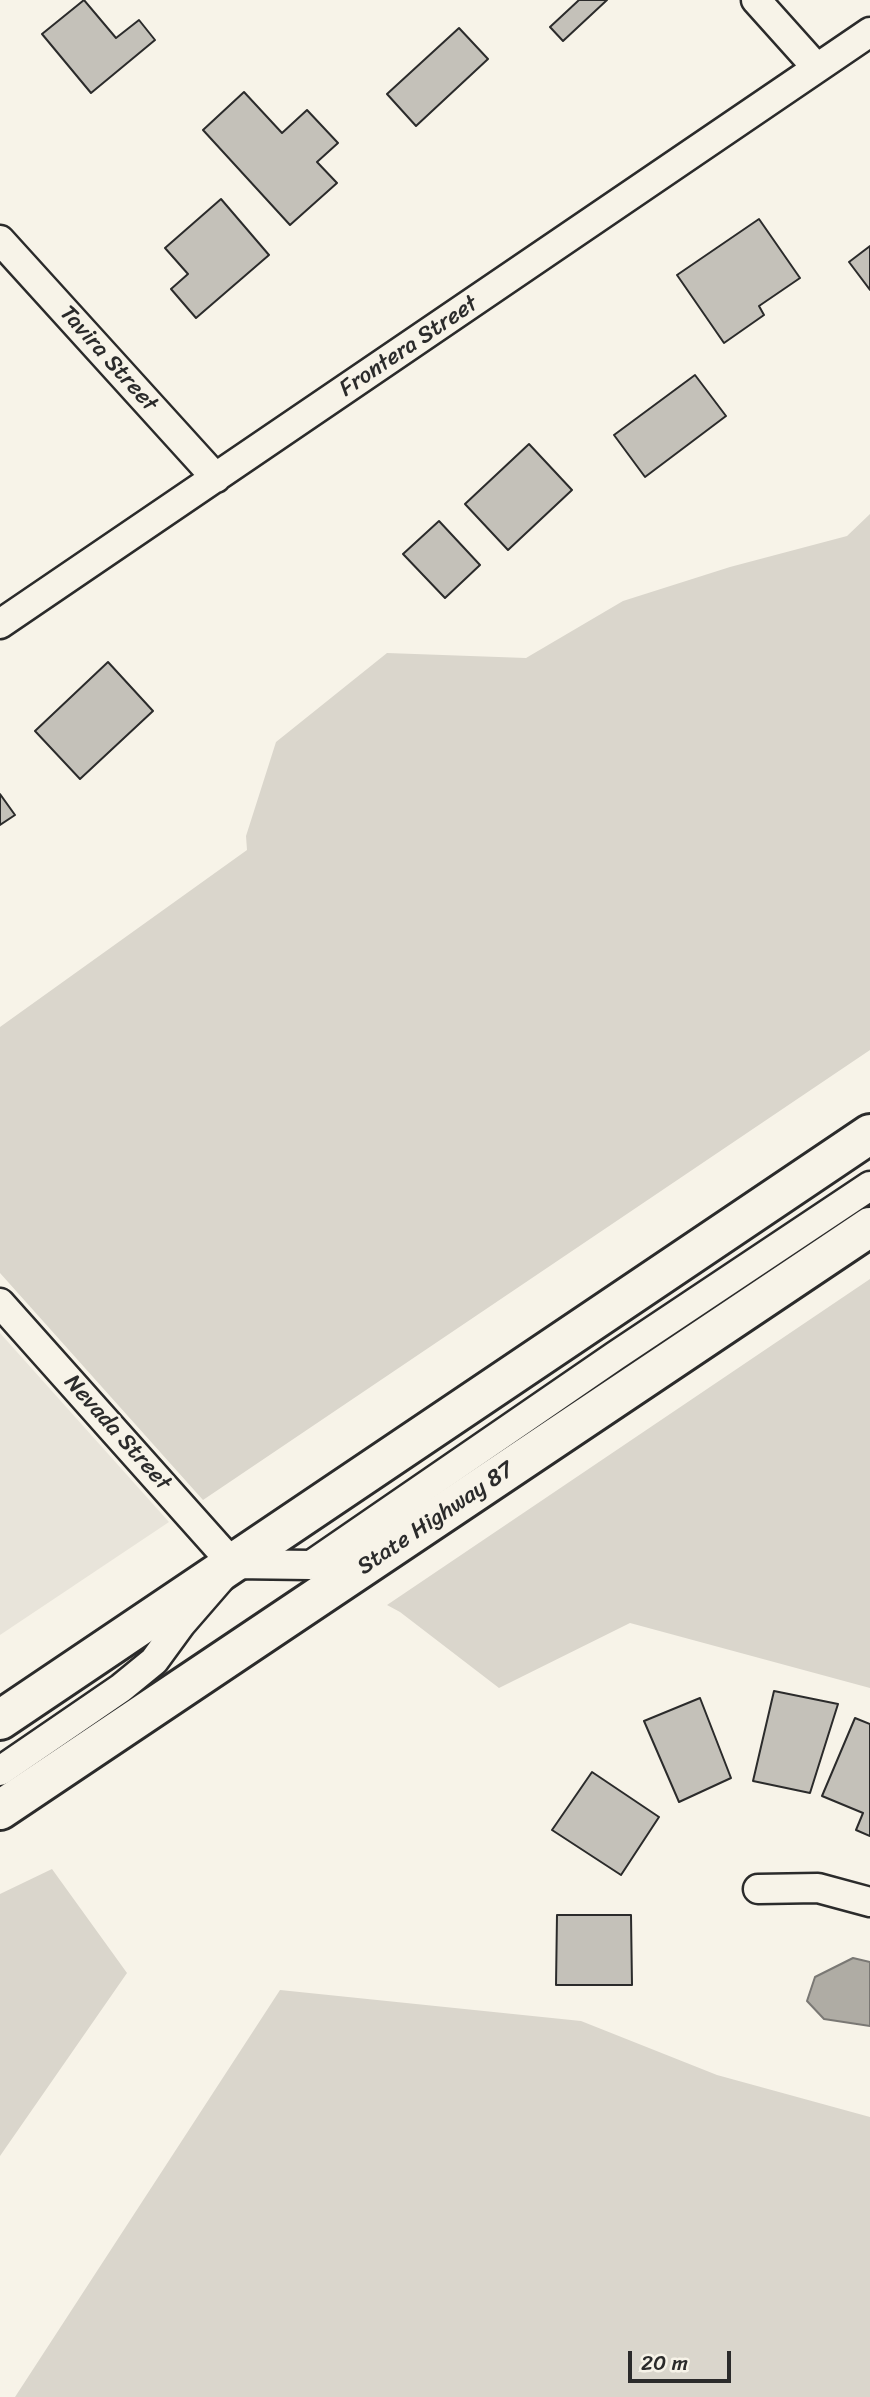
<!DOCTYPE html>
<html>
<head>
<meta charset="utf-8">
<style>
  body { margin:0 }
  #map { position:relative; width:870px; height:2397px; overflow:hidden; background:#f7f3e8; font-family:Sriracha,sans-serif }
  canvas { display:block }
  .scale { position:absolute; left:628px; top:2351px; width:103px; height:32px; box-sizing:border-box; border:4px solid #2b2b2b; border-top:0; padding-left:9px; font-size:21px; line-height:24px; white-space:nowrap; color:#2b2b2b; -webkit-text-stroke:5px #f7f3e8; paint-order:stroke }
</style>
</head>
<body>
<div id="map">
<canvas width="870" height="2397"></canvas>
<div class="scale">20 m</div>
</div>
<script>
const ctx = document.querySelector('canvas').getContext('2d');
ctx.lineJoin = 'round';
function fill(path, color) { ctx.fillStyle = color; ctx.fill(path, 'evenodd'); }
function strokePath(path, color, width, dash) { ctx.strokeStyle = color; ctx.lineWidth = width; ctx.lineCap = dash ? 'butt' : 'round'; ctx.setLineDash(dash || []); ctx.stroke(path); }
function drawText(font, color, halo, rows, align = 'center') {
  ctx.font = font + ' Sriracha,sans-serif'; ctx.lineWidth = 5; ctx.setLineDash([]); ctx.textBaseline = 'middle'; ctx.strokeStyle = halo; ctx.fillStyle = color; for (const [text, x, y, turn = 0] of rows) {
    ctx.save(); ctx.translate(x, y); ctx.rotate((+turn || 0) * Math.PI / 180); ctx.textAlign = isNaN(turn) ? turn : align; if (halo) ctx.strokeText(text, 0, 0); ctx.fillText(text, 0, 0); ctx.restore();
  }
}
const built = new Path2D(`
  M0,1333L169,1522L0,1635Z`);
const green = new Path2D(`
  M870,514V1050L203,1500L0,1273V1027L247,850L246,836L276,742L387,653L526,658L623,601L730,567L847,536Z
  M870,1279V1688L630,1623L499,1688L400,1612L387,1605Z
  M52,1869L127,1973L0,2156V1894Z
  M280,1990L581,2021L717,2075L870,2117V2397H15Z`);
const water = new Path2D(`
  M853,1958L870,1962V2026L824,2019L807,2001L815,1977Z`);
const building = new Path2D(`
  M84,0L116,38L139,20L155,40L91,93L42,34Z
  M579,0H607L563,41L550,27Z
  M459,28L488,59L416,126L387,94Z
  M244,92L282,133L307,110L338,143L317,162L337,183L290,225L203,130Z
  M221,199L269,255L196,318L171,289L188,274L165,248Z
  M759,219L800,278L759,306L764,315L724,343L677,275Z
  M870,246V290L849,262Z
  M695,375L726,416L645,477L614,435Z
  M529,444L572,490L508,550L465,504Z
  M439,521L480,565L445,598L403,554Z
  M108,662L153,711L80,779L35,731Z
  M0,794L15,815L0,825Z
  M774,1691L838,1704L810,1793L753,1781Z
  M700,1698L731,1778L679,1802L644,1721Z
  M855,1718L870,1724V1836L856,1830L863,1813L822,1796Z
  M592,1772L659,1817L621,1875L552,1830Z
  M557,1915H631L632,1985H556Z`);
const minor = new Path2D(`
  M756,0L817,68
  M0,240L216,478
  M0,624L870,32
  M0,1303L233,1564
  M0,1771L121,1688L154,1661L181,1624L233,1564L311,1565L615,1356L870,1186
  M758,1889L818,1888L870,1902`);
const trunk = new Path2D(`
  M0,1720L870,1134
  M0,1810L870,1227`);
const streetNames = [
  ["Frontera Street",409,347,-34],
  ["Tavira Street",108,359,48],
  ["Nevada Street",117,1433,48],
  ["State Highway 87",436,1519,-34]
];
fill(built, '#e8e4da');
fill(green, '#dad6cc');
fill(water, '#afaca4');
strokePath(water, '#7a7874', 2);
fill(building, '#c4c1b9');
strokePath(building, '#2b2b2b', 2);
strokePath(minor, '#2b2b2b', 33);
strokePath(trunk, '#2b2b2b', 44);
strokePath(minor, '#f7f3e8', 28);
strokePath(trunk, '#f7f3e8', 38);
drawText('23px', '#2b2b2b', '#f7f3e8', streetNames);
</script>
</body>
</html>
